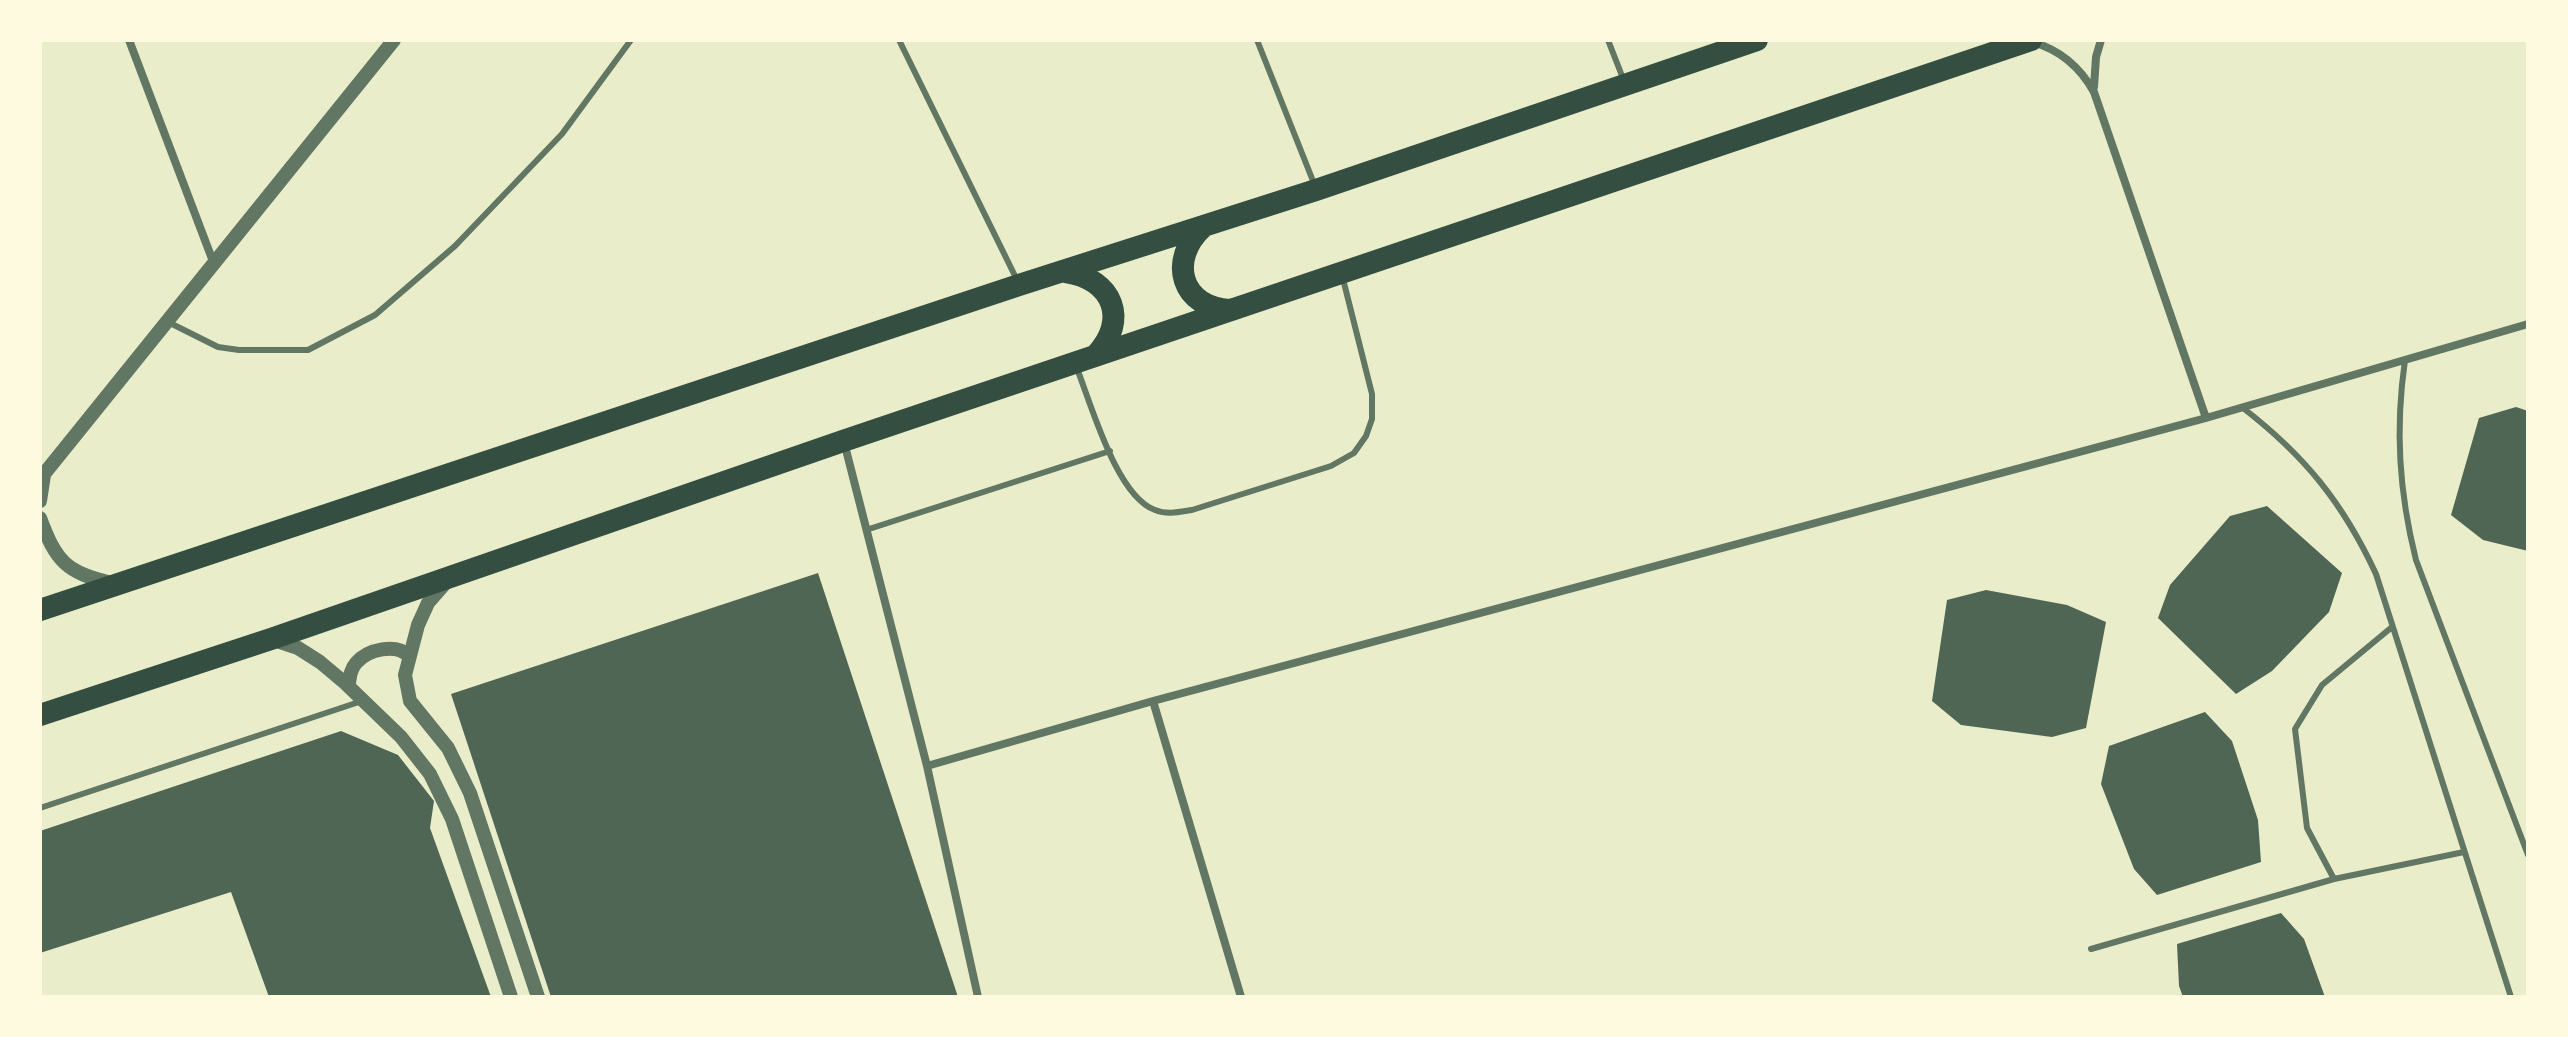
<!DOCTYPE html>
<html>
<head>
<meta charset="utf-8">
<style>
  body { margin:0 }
  #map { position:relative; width:2568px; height:1037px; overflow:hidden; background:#e9edc9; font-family:"PT Sans",sans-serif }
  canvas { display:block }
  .frame { position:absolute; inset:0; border:42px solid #fefae0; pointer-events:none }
</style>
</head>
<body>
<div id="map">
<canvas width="2568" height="1037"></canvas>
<div class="frame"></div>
</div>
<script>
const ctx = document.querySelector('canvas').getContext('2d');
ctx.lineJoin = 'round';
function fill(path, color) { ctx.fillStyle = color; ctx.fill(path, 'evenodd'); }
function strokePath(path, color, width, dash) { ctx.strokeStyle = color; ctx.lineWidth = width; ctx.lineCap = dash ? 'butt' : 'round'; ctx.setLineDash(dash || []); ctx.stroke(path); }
const building = new Path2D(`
  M2516,407L2528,411V551L2483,540L2451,515L2479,418Z
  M2267,506L2342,573L2329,612L2272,671L2236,694L2158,618L2170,585L2230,516Z
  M818,573L958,997H551L451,694Z
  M1986,590L2067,605L2106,622L2086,728L2052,737L1961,725L1932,701L1947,600Z
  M2205,712L2232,741L2258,820L2261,862L2157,895L2134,869L2101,784L2109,746Z
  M341,731L398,755L434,801L430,828L491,997H269L231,892L40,953V831Z
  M2281,913L2304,939L2325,997H2183L2179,986L2177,944Z`);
const service = new Path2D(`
  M899,40L1018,282
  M1257,40L1315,186
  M1608,40L1624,81
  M168,322L218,347L239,350H308L375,315L455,246L562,134L631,40
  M2405,360C2395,429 2399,492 2416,560L2528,855
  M1076,366C1091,403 1116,496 1155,510C1167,515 1179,512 1192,510L1331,466L1354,453L1366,436L1372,419V394L1343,279
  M2243,408C2305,456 2343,503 2376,574L2511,997
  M866,530L1110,451
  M40,808L362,701
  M2334,879L2307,828L2295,729L2322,685L2392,627
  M2091,949L2334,879L2464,852`);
const minor = new Path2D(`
  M129,40L214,264
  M2032,42C2061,50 2080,67 2094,92L2206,418
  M2094,87L2096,57L2101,40
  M844,442L927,766L978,997
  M1153,701L1241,997
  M927,766L1153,701L2206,418L2528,324`);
const tertiary = new Path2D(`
  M40,479L394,40
  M40,501L44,475
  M40,518C56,561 66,573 112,583
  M449,579L428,603L418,625L405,675L410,701L448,748L470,793L538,997
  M271,639L298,648L320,662L345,683L401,737L430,774L452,819L511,997
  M349,687C349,678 350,670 356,663C368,649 396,643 409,656`);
const trunk = new Path2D(`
  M1203,227C1167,260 1181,309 1232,310
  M1066,272C1113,279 1129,320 1096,355
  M40,610L1019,285L1316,190L1757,40
  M40,715L271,639L843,441L2031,40`);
fill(building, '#4f6655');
strokePath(service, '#617663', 6);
strokePath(minor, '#617663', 8);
strokePath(tertiary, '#617663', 14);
strokePath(trunk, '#344e41', 22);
</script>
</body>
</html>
